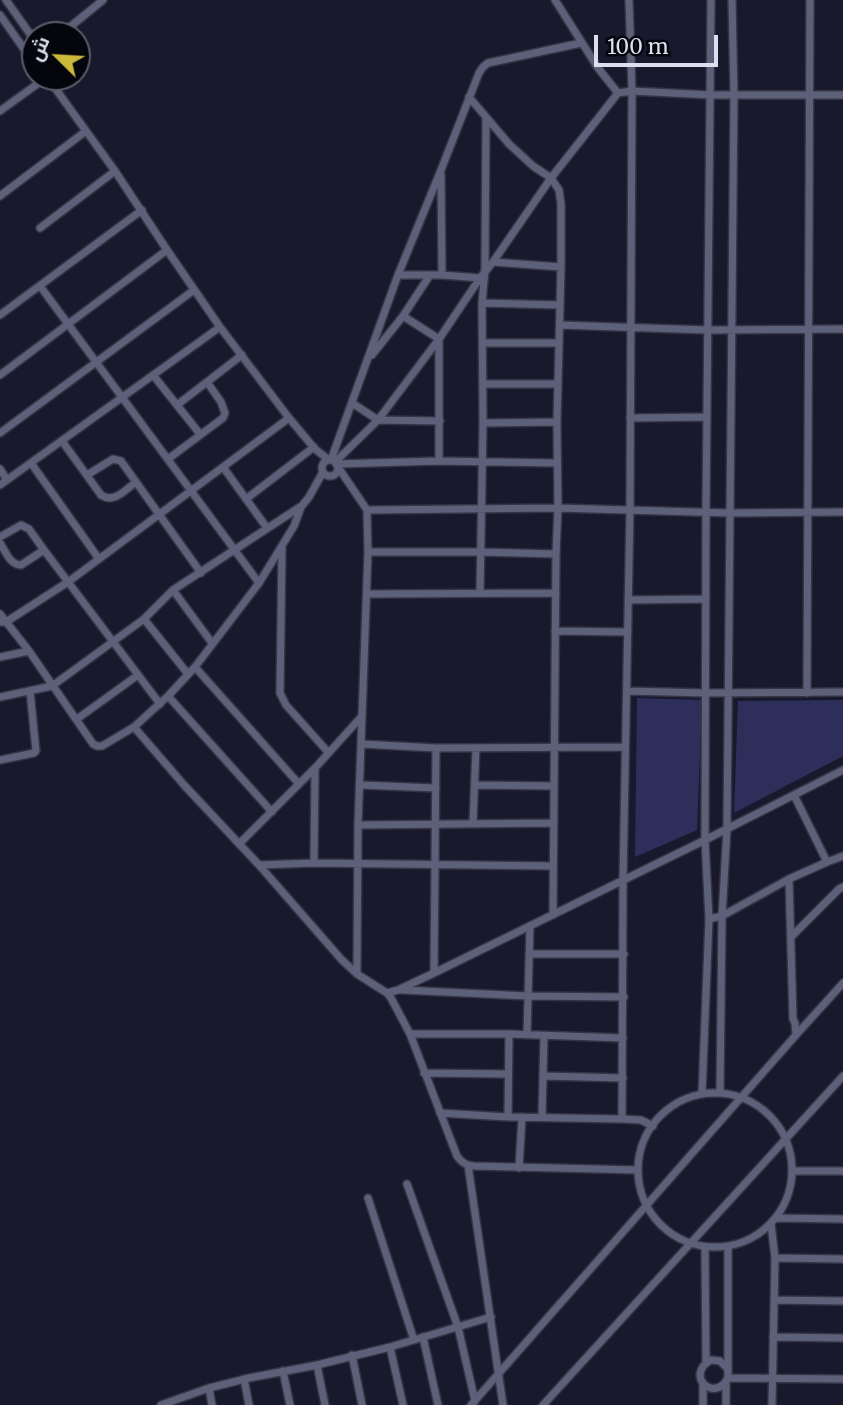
<!DOCTYPE html>
<html>
<head>
<meta charset="utf-8">
<style>
  body { margin:0 }
  #map { position:relative; width:843px; height:1405px; overflow:hidden; background:#18192d; font-family:Merriweather,Cairo,serif }
  canvas { display:block }
  .north { position:absolute; left:21px; top:21px; width:70px; height:70px; box-sizing:border-box; background:#05050d; border:2px solid #5b5c67; border-radius:50%; rotate:294deg; font-size:19px; font-weight:700; line-height:28px; text-align:center; color:#dddfee }
  .north::after { content:''; display:block; margin:auto; width:24px; height:32px; background:#ccb939; clip-path:polygon(50% 0,100% 100%,50% 72%,0 100%) }
  .scale { position:absolute; left:594px; top:35px; width:124px; height:32px; box-sizing:border-box; border:4px solid #dddfee; border-top:0; padding-left:9px; font-size:21px; line-height:24px; white-space:nowrap; color:#dddfee; -webkit-text-stroke:5px #05050d; paint-order:stroke }
</style>
</head>
<body>
<div id="map">
<canvas width="843" height="1405"></canvas>
<div class="north">ش</div>
<div class="scale">100 m</div>
</div>
<script>
const ctx = document.querySelector('canvas').getContext('2d');
ctx.lineJoin = 'round';
function fill(path, color) { ctx.fillStyle = color; ctx.fill(path, 'evenodd'); }
function strokePath(path, color, width, dash) { ctx.strokeStyle = color; ctx.lineWidth = width; ctx.lineCap = dash ? 'butt' : 'round'; ctx.setLineDash(dash || []); ctx.stroke(path); }
const green = new Path2D(`
  M637,698L702,700L697,830L635,857Z
  M843,700V756L734,813L738,701Z`);
const minor = new Path2D(`
  M6,0L35,41
  M555,0L598,68L618,93L632,91L711,95H843
  M0,15L31,59L35,62
  M60,35L103,0
  M47,77L115,171L167,250L220,327L289,418L315,449L329,460
  M469,97L509,144L533,166L551,178L559,190L561,204V267L557,422L558,508L556,554L553,915
  M0,111L47,77
  M441,174L442,275
  M0,196L86,131
  M40,228L115,171
  M493,262L561,267
  M398,275H442L480,278
  M40,286L259,583
  M482,303L560,305
  M0,315L142,210
  M403,316L430,275
  M560,325L707,330L843,329
  M483,343H559
  M372,355L403,316L439,339V461
  M0,375L167,250
  M153,375L200,434
  M483,384H558
  M352,403L378,420L440,421
  M177,405L242,355
  M630,418L707,417
  M483,423L557,422
  M0,433L194,290
  M62,441L101,495C114,504 125,490 136,482
  M168,459L223,418L225,413L221,402L207,382
  M331,460L398,275L441,170L479,73L483,67L488,63L581,43
  M322 468a8 8 0 1 1 16 0a8 8 0 1 1-16 0Z
  M335,462L378,420L439,339L480,278L493,262L551,178L618,93
  M31,463L99,559
  M336,464L439,461L557,463
  M223,467L267,528
  M338,467L367,510L368,552L358,825L357,974
  M0,469L7,480
  M87,475L113,459L121,461L201,573
  M0,485L220,327
  M246,499L314,447
  M367,510L558,508L730,513L843,512
  M0,537L21,525L29,529L44,550L160,704
  M0,543C6,552 10,565 21,565L44,550
  M282,548L280,693L286,705L328,752
  M368,552H481L556,554
  M173,590L212,643
  M480,593L483,423L482,303L485,271L486,118
  M367,594L556,593
  M628,600L706,599
  M0,614L29,651L93,744L97,746H102L134,727L168,696L195,667L259,583L294,526L301,507L309,497L323,472
  M144,619L188,674
  M0,622H6L68,582L289,418
  M555,631L628,632
  M0,657L29,651
  M195,667L299,784
  M627,691L706,693L843,692
  M807,693L810,0
  M168,696L272,812
  M0,697L52,686L144,619L173,590L300,507
  M77,719L138,675
  M134,727L184,785L259,865L341,959L357,974L387,993L391,998L410,1034L457,1156C462,1163 466,1165 474,1166L638,1170
  M361,744L436,748L625,747
  M0,760L34,753L36,751L30,691
  M360,785L436,788
  M475,785L554,786
  M473,823L476,748
  M358,825L554,823
  M239,844L315,768L362,716
  M827,862L843,856
  M314,863L315,768
  M259,865L314,863L553,866
  M789,879L827,862L794,795
  M709,919L722,916L789,879L793,1019L795,1023L796,1035L843,983
  M791,937L839,889L843,887
  M530,954H624
  M434,973L436,748
  M402,990L528,996L624,997
  M387,993L398,990L434,973L705,840L843,770
  M410,1034H509L623,1038
  M527,1035L530,926
  M424,1073L508,1074
  M543,1076L623,1078
  M638 1170a77 77 0 1 1 154 0a77 77 0 1 1-154 0Z
  M720,1093L722,916L727,829L734,95L732,0
  M702,1094L709,919L705,840L706,511L711,0
  M440,1113L508,1117L622,1119L641,1120L653,1126
  M508,1117L509,1034
  M542,1117L544,1036
  M622,1119L623,880L630,509L632,91L629,0
  M468,1165L503,1405
  M519,1168L522,1117
  M793,1171H843
  M407,1184L458,1327L475,1401
  M368,1198L414,1340
  M776,1218L843,1219
  M771,1224L775,1258L772,1405
  M705,1247L706,1362
  M775,1258L843,1259
  M774,1300L843,1301
  M423,1337L438,1405
  M773,1337L843,1338
  M390,1347L403,1405
  M352,1355L362,1405
  M317,1365L325,1405
  M727,1368L720,1361L711,1360C684,1375 714,1404 728,1378V1247
  M283,1371L290,1405
  M728,1378L843,1379
  M244,1379L249,1405
  M703,1383V1405
  M726,1383V1405
  M209,1388L212,1405
  M161,1405L209,1388L249,1378L317,1365L390,1347L491,1317
  M471,1405L796,1035
  M543,1405L843,1076`);
fill(green, '#2e2e5b');
strokePath(minor, '#343445', 10);
strokePath(minor, '#5d6079', 7);
</script>
</body>
</html>
